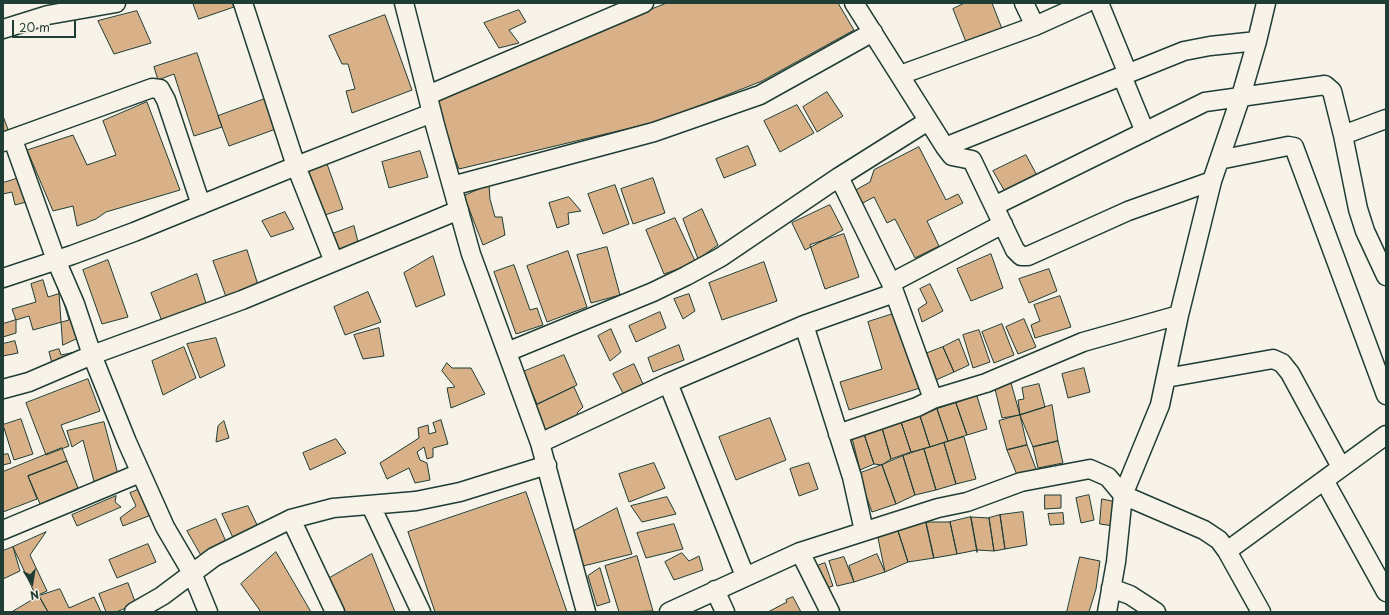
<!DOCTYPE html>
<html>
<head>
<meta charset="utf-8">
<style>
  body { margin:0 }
  #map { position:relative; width:1389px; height:615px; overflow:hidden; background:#f7f3e8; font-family:"Playpen Sans",sans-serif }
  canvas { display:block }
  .frame { position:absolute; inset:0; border:4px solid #1f3d34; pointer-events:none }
  .north { position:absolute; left:12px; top:563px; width:40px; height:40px; -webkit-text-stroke:3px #f7f3e8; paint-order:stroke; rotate:168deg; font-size:11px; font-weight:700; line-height:16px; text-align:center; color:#1f3d34 }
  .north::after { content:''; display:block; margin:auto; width:14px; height:18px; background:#1f3d34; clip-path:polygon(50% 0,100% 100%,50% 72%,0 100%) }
  .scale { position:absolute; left:12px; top:20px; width:64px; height:18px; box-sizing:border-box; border:2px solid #1f3d34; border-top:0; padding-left:5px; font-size:12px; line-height:14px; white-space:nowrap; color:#1f3d34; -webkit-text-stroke:3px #f7f3e8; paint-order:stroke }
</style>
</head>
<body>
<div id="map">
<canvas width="1389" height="615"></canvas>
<div class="frame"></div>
<div class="north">N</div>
<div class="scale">20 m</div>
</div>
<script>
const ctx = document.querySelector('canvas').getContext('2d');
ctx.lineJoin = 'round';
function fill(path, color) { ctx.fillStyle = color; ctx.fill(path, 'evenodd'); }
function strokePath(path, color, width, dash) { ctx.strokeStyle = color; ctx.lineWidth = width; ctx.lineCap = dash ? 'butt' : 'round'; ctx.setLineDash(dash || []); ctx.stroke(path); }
const building = new Path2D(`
  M193,3H232L234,7L199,19Z
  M667,3H838L854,30L762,81L664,120L459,169L431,97Z
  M965,3H992L1004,34L968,47L953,9Z
  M519,10L526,22L509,30L519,43L499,48L484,23Z
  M137,11L151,43L114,54L98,21Z
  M385,15L412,90L352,113L346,91L355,89L348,64H342L329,36Z
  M197,53L222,127L194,136L174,74L158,80L154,67Z
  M827,92L843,116L817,132L803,107Z
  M273,96L284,126L229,146L218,116Z
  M147,102L180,190L106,212L96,219L77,226L73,206L53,211L27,150L73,135L87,165L116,155L103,121Z
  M797,105L814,133L780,152L764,121Z
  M3,116L9,132L3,134Z
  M748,146L756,165L724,178L716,159Z
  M919,147L946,200L958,194L963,203L927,221L939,246L915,258L895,219L887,223L874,197L861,204L854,191L870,182L874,170Z
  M420,151L428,177L389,188L382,162Z
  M1026,155L1040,181L1007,195L993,171Z
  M326,161L343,209L316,218L298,173Z
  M19,178L26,202L15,205L12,192L3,194V183Z
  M653,178L665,213L633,224L621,189Z
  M489,185L490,199L495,217H502L505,235L483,245L464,196Z
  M615,185L629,224L603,234L588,194Z
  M569,197L581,211L568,213L569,224L557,228L549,203Z
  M830,205L843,230L805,250L792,223Z
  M702,209L718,245L698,259L683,219Z
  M285,212L294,229L271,237L262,221Z
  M675,218L696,263L664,274L646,230Z
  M354,226L359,246L335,257L327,236Z
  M844,234L859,277L825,289L810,245Z
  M607,247L620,295L591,303L577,255Z
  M247,250L259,288L229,305L213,261Z
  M568,251L587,307L547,322L527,266Z
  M991,254L1003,288L971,301L957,269Z
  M433,256L445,295L416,307L404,273Z
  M108,260L128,317L102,324L83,270Z
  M764,262L777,301L722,320L709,283Z
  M514,265L530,310L537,308L543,325L516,334L494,272Z
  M1049,269L1057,291L1029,303L1019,279Z
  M197,274L209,313L165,329L151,293Z
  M58,277L87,334L63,345Z
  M43,280L48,297L61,293L69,320L33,330L29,316L16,320L12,309L36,302L31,284Z
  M930,284L943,311L922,322L918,309L927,303L920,289Z
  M368,292L381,322L345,335L334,307Z
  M689,294L695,311L683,319L674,299Z
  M1060,296L1071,327L1035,338L1031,325L1040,321L1034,305Z
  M660,312L666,328L636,342L629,326Z
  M896,313L920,388L849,410L840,382L882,369L868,322Z
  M1024,319L1036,347L1018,354L1006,327Z
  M16,320V333L3,337V324Z
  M1002,324L1014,355L994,363L982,332Z
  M379,328L384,356L363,359L354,335Z
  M611,329L621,352L610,361L598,336Z
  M979,330L990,362L973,368L963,335Z
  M216,338L225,366L200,378L187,344Z
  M959,339L969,365L954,372L943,347Z
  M15,341L18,353L3,356V344Z
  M679,345L684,360L653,372L648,358Z
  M184,347L196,378L163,395L152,361Z
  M943,347L954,372L936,380L925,354Z
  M59,349L61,355L75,352L77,358L54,371L49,352Z
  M564,355L577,385L537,404L523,372Z
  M447,363L452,368H471L485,394L451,408L447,388L455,387L442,371Z
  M634,364L643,384L624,395L613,374Z
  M1084,368L1090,392L1068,398L1062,374Z
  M88,379L100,411L61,425L69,446L46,455L26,403Z
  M1011,383L1020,415L1002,418L995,389Z
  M1039,384L1045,407L1020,415L1018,400L1024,399L1022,388Z
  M574,387L583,407L577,413L582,424L546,441L533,407Z
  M977,396L987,429L967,435L956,403Z
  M956,403L967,435L948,441L937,409Z
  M1052,405L1058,441L1033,447L1020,415Z
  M937,409L948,441L930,447L920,416Z
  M1020,415L1027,445L1007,450L999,421Z
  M920,416L930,447L911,452L901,422Z
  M770,418L786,460L736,480L719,437Z
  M21,419L33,454L14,460L3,425Z
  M441,420L448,444L433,448V457L427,459L424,447L417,452L420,460L427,463L430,480L415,483L409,468L387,479L380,463L419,438L418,428L428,425L429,434L436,432L433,423Z
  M224,421L229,438L216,442L218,426Z
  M104,422L119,478L95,485L83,440L72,447L67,431Z
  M901,422L911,452L891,459L882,428Z
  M882,428L891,459L882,465L874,464L864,434Z
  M864,434L874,464L860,470L852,438Z
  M964,437L976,479L956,484L944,443Z
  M336,439L346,453L310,470L303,453Z
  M1058,441L1063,463L1038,468L1033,447Z
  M944,443L956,484L936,490L924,449Z
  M1027,445L1036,469L1017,475L1007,450Z
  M62,448L67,461L28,476L37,499L3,512V472Z
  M924,449L936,490L915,495L903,456Z
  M8,454L11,463L3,465V455Z
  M903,456L915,495L896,504L882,465Z
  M67,461L78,488L40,504L28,476Z
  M654,463L665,488L629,502L619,474Z
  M809,463L818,489L799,496L790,469Z
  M882,465L896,504L872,512L858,474Z
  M140,489L151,515L123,526L120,518L136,506L130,493Z
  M526,492L567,612H435L408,532Z
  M1045,495H1061V508L1045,509Z
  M1089,495L1094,520L1081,523L1076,498Z
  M116,496L115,502L121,507L77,526L72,515Z
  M667,497L676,514L642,522L631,506Z
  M1102,499L1117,502L1114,526L1100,524Z
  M248,506L259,529L235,542L222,514Z
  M617,508L632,554L583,566L572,532Z
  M1023,512L1027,545L1005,549L1000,515Z
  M1063,513L1064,524L1050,525L1048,514Z
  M1000,515L1005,549L994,551L989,518Z
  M971,517L989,518L994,551L977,550V552Z
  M971,517L977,550L957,554L950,522Z
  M216,519L227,544L203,559L187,531Z
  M926,522H950L957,554L934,558Z
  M926,522L934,558L908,562L898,531Z
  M674,524L683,549L646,558L637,533Z
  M898,531L908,562L885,572L878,538Z
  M46,532L30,555L47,591L36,596L13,547Z
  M148,544L156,562L117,578L109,560Z
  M13,547L20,571L3,579V551Z
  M276,552L311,612H261L241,584Z
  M682,553L689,561L699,556L703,570L674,580L665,562Z
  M372,554L395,612H341L326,580Z
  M877,554L885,572L854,582L849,566Z
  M637,556L653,611L619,612L605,566Z
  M844,557L854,582L837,586L829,561Z
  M1080,557L1100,561L1096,589L1089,612H1067Z
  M825,563L833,586L823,589L817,566Z
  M600,568L610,602L597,606L588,576Z
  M128,583L136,604L116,612H106L99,594Z
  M60,589L69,608L94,597L101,612H48L39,596Z
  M39,596L48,612H12Z
  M793,597L801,612H768L787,602L786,600Z`);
const street = new Path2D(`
  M243,3L296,166L334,262
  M404,3L435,125L471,254L540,443L586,612
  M854,3L945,147L952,156L972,160L1015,250L1021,256H1028L1128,211L1212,181
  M1024,3L1035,26
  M1099,3L1128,74
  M3,29L48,15L116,3
  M900,75L1035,26L1086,3
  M1122,76L1145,132
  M428,95L644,3
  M1343,135L1386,119
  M13,140L56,260L75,304L92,355L127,442L165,527L192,573L208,612
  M3,142L152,88L160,89L166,100L201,205
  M945,147L1184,51L1210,46L1257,41
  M1219,160L1288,146L1294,147L1386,395
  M839,177L891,283L933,399
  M452,186L654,132L760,95L873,32
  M994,206L1205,102L1325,85L1332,91L1343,135L1358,209L1365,231L1386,276
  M3,278L72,255L134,232L296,166L432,113
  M891,283L1003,224
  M804,325L852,477L864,531
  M507,352L653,292L686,276L721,257L839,177L928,121
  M1166,378L1273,359L1282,363L1290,373L1341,467
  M668,383L745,576
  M3,389L29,382L92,355L242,300L459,210
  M838,434L917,407L933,399L986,383L1083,342L1179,315
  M540,443L668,383L804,325L894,293
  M1324,480L1386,592
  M371,506L421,612
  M291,519L335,612
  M3,530L140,473
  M1227,551L1386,435
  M800,552L830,612
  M1111,588L1130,595L1156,612
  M715,590L725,612
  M134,612L162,596L214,557L291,519L333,508L416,501L460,492L547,465
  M669,612L800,552L938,508L967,502L1021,482L1090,469L1108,477L1123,495L1204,530L1219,540L1227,551L1261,612
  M1107,612L1116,562L1123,495L1160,405L1179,315L1212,181L1241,96L1257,41L1266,3`);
fill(building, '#d8b189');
strokePath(building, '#1f3d34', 1);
strokePath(street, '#1f3d34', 21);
strokePath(street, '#f7f3e8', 18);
</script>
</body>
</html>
